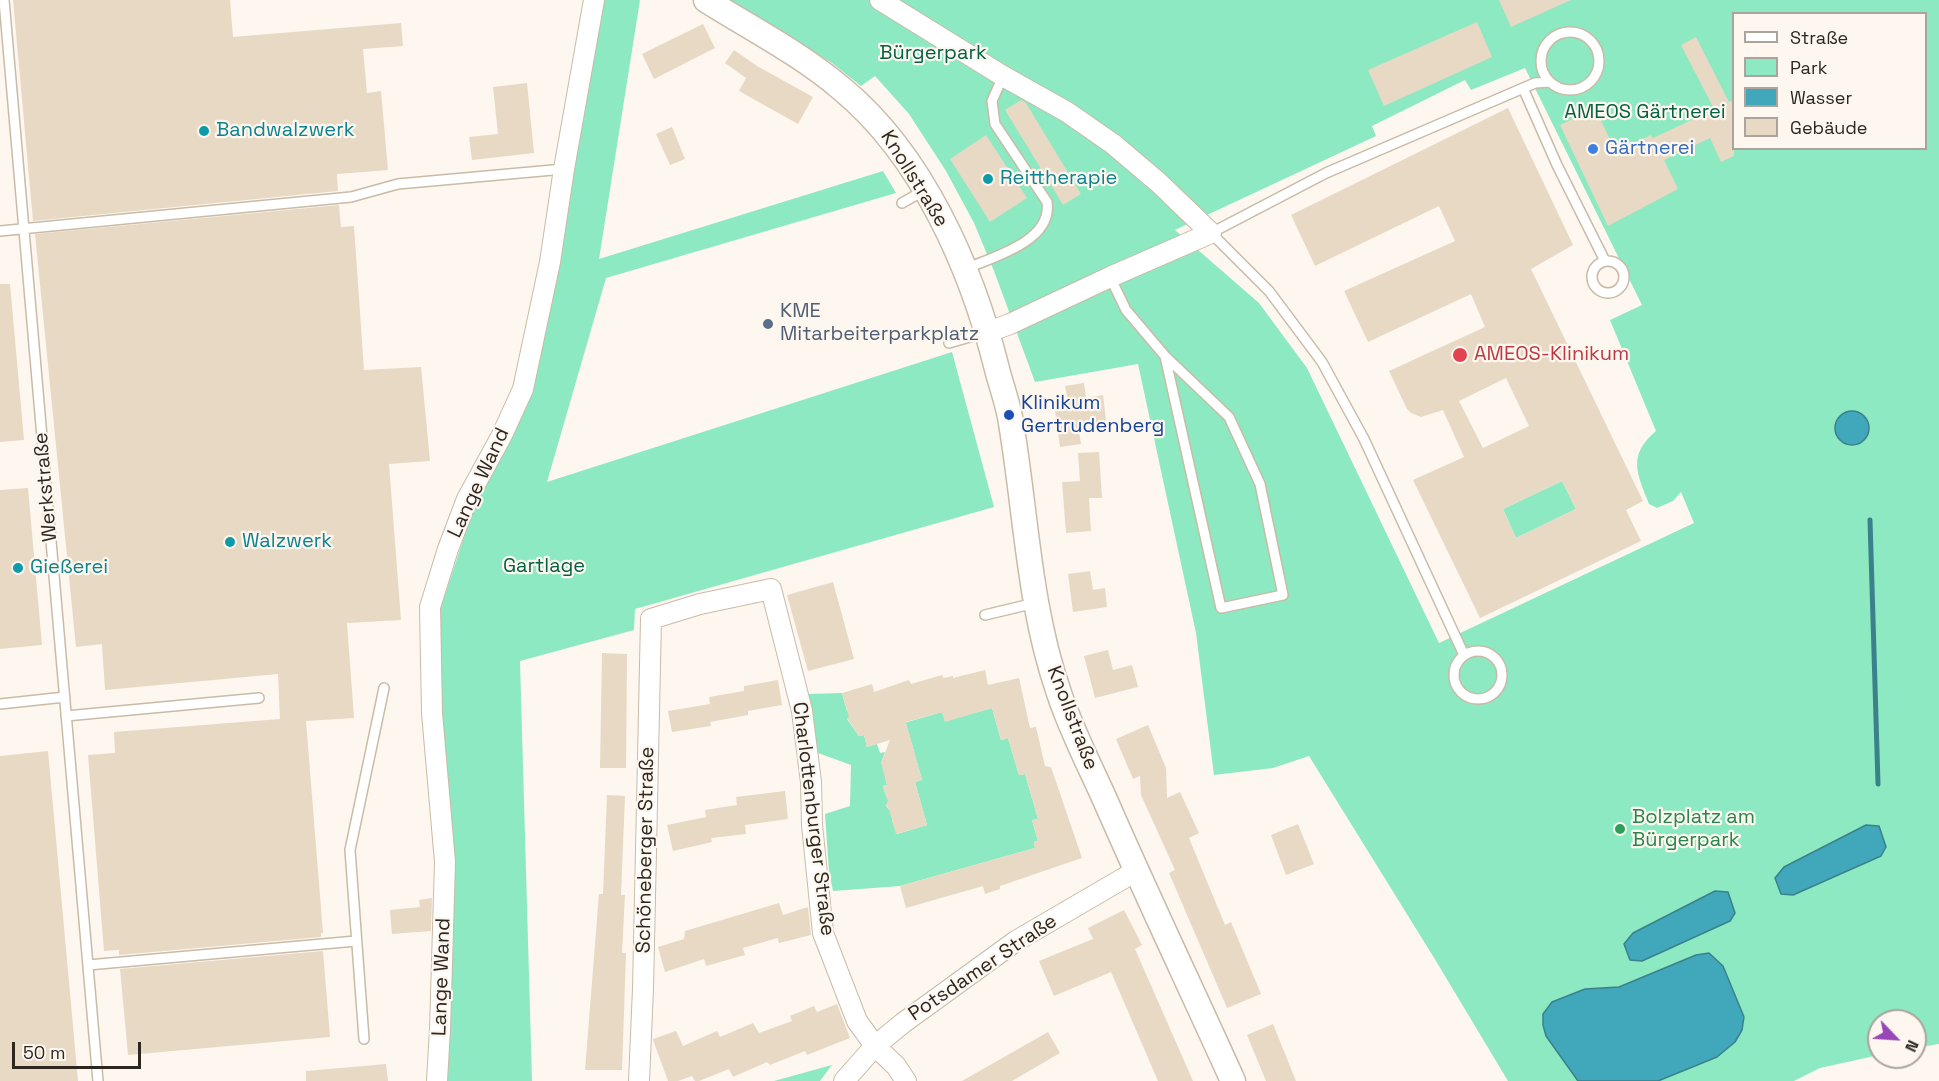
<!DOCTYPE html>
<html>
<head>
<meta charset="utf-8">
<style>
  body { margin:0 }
  #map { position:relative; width:1939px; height:1081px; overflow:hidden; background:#fdf7ef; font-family:"Space Grotesk",sans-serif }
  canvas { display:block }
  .legend { position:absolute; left:1732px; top:12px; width:195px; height:138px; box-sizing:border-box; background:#fdf7ef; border:2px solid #aaa49c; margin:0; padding:8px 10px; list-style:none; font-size:18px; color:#2d2720 }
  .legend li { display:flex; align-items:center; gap:12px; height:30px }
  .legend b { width:30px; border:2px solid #aaa49c }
  .north { position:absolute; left:1867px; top:1009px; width:60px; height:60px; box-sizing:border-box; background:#fdf7ef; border:2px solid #aaa49c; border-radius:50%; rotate:115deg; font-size:16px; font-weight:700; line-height:24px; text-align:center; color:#2d2720 }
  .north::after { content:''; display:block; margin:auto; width:21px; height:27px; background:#9747b7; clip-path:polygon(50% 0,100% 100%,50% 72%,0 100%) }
  .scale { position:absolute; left:12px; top:1042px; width:129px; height:27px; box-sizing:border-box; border:3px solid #2d2720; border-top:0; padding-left:8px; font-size:18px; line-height:21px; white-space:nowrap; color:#2d2720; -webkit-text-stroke:4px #fdf7ef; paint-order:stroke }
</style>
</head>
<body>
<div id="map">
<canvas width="1939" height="1081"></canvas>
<ul class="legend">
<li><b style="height:8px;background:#fff"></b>Straße</li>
<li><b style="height:16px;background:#8ce9c1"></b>Park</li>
<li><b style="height:16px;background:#40a8ba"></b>Wasser</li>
<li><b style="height:16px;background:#e8d9c4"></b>Gebäude</li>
</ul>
<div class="north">N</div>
<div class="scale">50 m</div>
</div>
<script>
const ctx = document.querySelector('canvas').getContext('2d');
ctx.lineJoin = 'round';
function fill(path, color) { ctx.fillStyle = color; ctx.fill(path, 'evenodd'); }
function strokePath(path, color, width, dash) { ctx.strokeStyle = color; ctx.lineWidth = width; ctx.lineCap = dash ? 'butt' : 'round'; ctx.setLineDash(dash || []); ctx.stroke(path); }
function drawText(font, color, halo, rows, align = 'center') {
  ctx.font = font + ' "Space Grotesk",sans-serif'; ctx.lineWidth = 4.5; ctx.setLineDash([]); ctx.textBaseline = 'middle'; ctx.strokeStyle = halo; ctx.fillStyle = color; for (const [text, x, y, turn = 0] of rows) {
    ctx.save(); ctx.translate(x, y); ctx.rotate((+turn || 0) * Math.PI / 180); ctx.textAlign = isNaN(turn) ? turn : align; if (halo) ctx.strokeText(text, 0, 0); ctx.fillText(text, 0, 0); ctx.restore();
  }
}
const green = new Path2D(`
  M600,0H640L599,259L883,171L896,193L606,278L547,482L952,352L994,507L635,609L634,630L520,661L532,1081H440L449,887L438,616L474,507L525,404Z
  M730,0H1939V1044L1915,1048V1021H1879V1055L1820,1068L1794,1081H1508L1436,961L1309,756L1273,768L1214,775L1196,633L1138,364L1035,382L994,271L974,223L946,171L909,114L875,76L861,86L832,63ZM1734,14H1926V148H1734ZM1525,68L1642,305L1610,320L1656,431C1627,456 1637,473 1649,504L1657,508L1673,501L1681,492L1694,523L1439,643L1307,368L1259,303L1175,230L1376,136L1372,126L1465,80L1471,90Z
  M1562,481L1576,509L1516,538L1503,509Z
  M842,693L847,711L853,716L847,719L859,736L864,735L867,747L877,744L880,753L885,752L881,763L892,775L885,777L887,785L883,786L886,796L891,795L886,806L897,819L892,820L897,834L927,825L915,782L922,780L909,734L904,723L942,712L945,721L992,708L1001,740L1008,738L1019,775L1025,774L1038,819L1032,820L1038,841L1034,842L1035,848L900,886L833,891L829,871L825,814L850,806L851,765L818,753L808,694Z
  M832,1065L820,1081H774Z`);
const water = new Path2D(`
  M1835 428a17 17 0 1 1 34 0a17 17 0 1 1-34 0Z
  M1866,825L1879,826L1886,847L1881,856L1793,895L1781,894L1775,878L1784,867Z
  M1715,891L1728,892L1735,913L1730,921L1642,961L1630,960L1624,944L1633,933Z
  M1709,953L1723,966L1744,1017L1742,1030L1735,1042L1717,1057L1658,1081H1578L1546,1036L1543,1025V1014L1552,1002L1585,989L1619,987L1696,955Z`);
const stream = new Path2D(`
  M1870,520L1878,784`);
const building = new Path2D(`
  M13,0H230L233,37L401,23L403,46L363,49L367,93L381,91L388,170L337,174L338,191L33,221Z
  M1499,0H1571L1511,27Z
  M1477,22L1492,57L1384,106L1368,70Z
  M703,24L715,48L654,79L642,54Z
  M1696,37L1729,102L1734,100V156L1721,162L1710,138L1664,160L1678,189L1608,226L1560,125L1595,108L1616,152L1651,135L1653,138L1700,116L1699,114L1713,107L1681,45Z
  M734,50L757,66L813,97L798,124L739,91L746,78L725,63Z
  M527,83L534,153L472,160L469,137L498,134L493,87Z
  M1021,100L1026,103L1081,194L1063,205L1005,110Z
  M1508,108L1573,245L1531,269L1643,501L1626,510L1641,541L1480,618L1413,480L1464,457L1443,410L1421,417L1411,413L1407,409L1389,371L1485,327L1471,294L1368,342L1344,291L1455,241L1439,206L1315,266L1291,215ZM1506,378L1529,426L1483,448L1459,401ZM1562,481L1576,509L1516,538L1503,509Z
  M672,127L685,159L670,165L656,134Z
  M986,135L1027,198L990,222L950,159Z
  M339,205L341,227L354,226L364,370L421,367L430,461L389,464L401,620L347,623L354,718L306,721L323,933H321V937L119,955V950L104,951L88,755L115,753L114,732L280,719L278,674L105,690L102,644L76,647L35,234Z
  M0,284H10L24,440L0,442Z
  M1084,383L1086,398L1103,395L1106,420L1078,425L1081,444L1060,447L1054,403L1068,401L1065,386Z
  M1099,452L1102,498H1089L1091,531L1066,533L1062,482L1080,481L1078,453Z
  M28,488L42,645L0,649V490Z
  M1090,571L1093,590L1105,588L1107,607L1073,612L1068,574Z
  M833,582L854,659L808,671L787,595Z
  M1108,650L1113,670L1132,665L1138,687L1095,698L1084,656Z
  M602,653L627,654L626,768H600Z
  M985,670L988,685L1019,678L1030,728L1036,727L1045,766L1051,767L1082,858L1000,886V889L985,894L983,886L906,908L900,886L1035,848L1034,842L1038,841L1032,820L1038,819L1025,774L1019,775L1008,738L1001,740L992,708L945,722L942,712L906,722L922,780L915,782L927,825L896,834L889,809L886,805L888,802L883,786L887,785L881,763L890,740L867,747L864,735L859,736L847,718L849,717L842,693L872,684L874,692L909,680L911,684L942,675L944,678L953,676V678Z
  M778,680L782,705L748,711V715L710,722L711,726L672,732L668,711L710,704L709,697L744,691V686Z
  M1148,725L1166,768L1167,798L1180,792L1199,833L1189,838L1225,925L1231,922L1261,994L1227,1008L1169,873L1175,870L1141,795L1140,776L1133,779L1116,739Z
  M48,751L78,1081H0V756Z
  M785,791L788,819L745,825L746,834L711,838L712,842L673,851L667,825L706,817L705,810L737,805L736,797Z
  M607,795L625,796L621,895H625L622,953H626L622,1070H585L599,894H603Z
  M1298,824L1314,864L1286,875L1271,835Z
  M432,898L431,931L392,934L390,910L420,907L419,900Z
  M779,903L783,915L808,907L811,935L779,943L778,938L743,948L745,955L706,966L704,959L665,972L658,947L684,939L685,931Z
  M1124,910L1142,945L1135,949L1193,1081H1158L1111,972L1054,996L1039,961L1093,939L1088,928Z
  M323,951L330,1037L128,1055L120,969Z
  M837,1004L850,1038L807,1055L805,1051L770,1065L767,1062L733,1077L729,1069L699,1081H695L692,1076L678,1081H668L653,1040V1039L676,1031L683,1046L717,1031L720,1037L753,1023L759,1033L792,1021L790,1016L814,1006L817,1012Z
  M1273,1024L1296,1081H1266L1247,1035Z
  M1048,1032L1060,1053L1012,1081H962Z
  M386,1064L388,1081H306V1071Z`);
const service = new Path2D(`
  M4,0L98,1081
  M1541 61a29 29 0 1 1 58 0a29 29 0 1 1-58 0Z
  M1523,88L1557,165L1605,261
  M902,203L925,190
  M0,231L351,197L398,184L564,169
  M1592 277a16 16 0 1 1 32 0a16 16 0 1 1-32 0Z
  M965,269C993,257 1053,241 1047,202L995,124L992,101L1003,76
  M1110,277L1126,310L1165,356L1229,417L1260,484L1283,595L1221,608L1165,356
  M949,343L987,332
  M985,615L1035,603
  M1454 675a24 24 0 1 1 48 0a24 24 0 1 1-48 0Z
  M1464,655L1364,439L1322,362L1269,291L1211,233L1326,173L1535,83L1550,82
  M0,704L65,697
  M66,716L259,698
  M88,965L356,941
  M364,1039L350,850L384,688`);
const minor = new Path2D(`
  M880,0L1003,76L1067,112L1113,144L1159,183L1211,233L1110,277L1010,324L988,332
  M437,1081L440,1029L445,862L432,713L430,607L448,549L467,499L502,435L523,389L550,262L564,169L594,0
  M639,1081L643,989L651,619L700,604L771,589L802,711L811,782L812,825L823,933L857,1021L875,1046L896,1066L906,1081
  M844,1081L875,1046L903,1023L1016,941L1136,871`);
const tertiary = new Path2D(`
  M706,0C752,29 801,54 842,89C923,156 972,269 997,369C1001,385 1007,401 1010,417C1026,509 1028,604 1059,693C1071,730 1090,766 1106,802C1147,896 1191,988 1233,1081`);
const markers = [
  [204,131,6,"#0f9aa8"],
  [1593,149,6,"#3f7fe0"],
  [988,179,6,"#0f9aa8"],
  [768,324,6,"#5c6f8a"],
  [1460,355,8,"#e0444e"],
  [1009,415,6,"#1a4fb4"],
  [230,542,6,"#0f9aa8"],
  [18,568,6,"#0f9aa8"],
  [1620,829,6,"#2e9e5b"]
];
const parkNames = [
  ["Bürgerpark",933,54],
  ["AMEOS Gärtnerei",1645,113],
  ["Gartlage",544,567]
];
const cultureNames = [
  ["Bandwalzwerk",216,131],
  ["Reittherapie",1000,179],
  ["Walzwerk",242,542],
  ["Gießerei",30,568]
];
const shopNames = [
  ["Gärtnerei",1605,149]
];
const streetNames = [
  ["Knollstraße",914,179,58],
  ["Lange Wand",479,483,-65],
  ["Werkstraße",46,487,-95],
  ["Knollstraße",1072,718,69],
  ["Charlottenburger Straße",813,819,83],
  ["Schöneberger Straße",646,850,-89],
  ["Potsdamer Straße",983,968,-34],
  ["Lange Wand",442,977,-88]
];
const serviceNames = [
  ["KME",780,312],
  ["Mitarbeiterparkplatz",780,335]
];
const healthNames = [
  ["AMEOS-Klinikum",1474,355]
];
const transitNames = [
  ["Klinikum",1021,404],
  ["Gertrudenberg",1021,427]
];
const leisureNames = [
  ["Bolzplatz am",1632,818],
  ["Bürgerpark",1632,841]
];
fill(green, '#8ce9c1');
fill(water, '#40a8ba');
strokePath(water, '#3a818c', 1.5);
strokePath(stream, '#3a818c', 5);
fill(building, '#e8d9c4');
strokePath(service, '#c9bba7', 12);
strokePath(minor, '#c9bba7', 22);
strokePath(tertiary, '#c9bba7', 27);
strokePath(service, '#fff', 9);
strokePath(minor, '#fff', 20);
strokePath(tertiary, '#fff', 24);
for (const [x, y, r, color] of markers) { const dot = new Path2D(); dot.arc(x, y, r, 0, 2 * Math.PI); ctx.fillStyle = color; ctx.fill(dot); strokePath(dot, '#fdf7ef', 2); }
drawText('20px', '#046144', '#fdf7ef', parkNames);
drawText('20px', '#0d838f', '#fdf7ef', cultureNames, 'left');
drawText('20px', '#366cbe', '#fdf7ef', shopNames, 'left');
drawText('20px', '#2d2720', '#fdf7ef', streetNames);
drawText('20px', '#4e5e75', '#fdf7ef', serviceNames, 'left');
drawText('20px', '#be3a42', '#fdf7ef', healthNames, 'left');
drawText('20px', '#164399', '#fdf7ef', transitNames, 'left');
drawText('20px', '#27864d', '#fdf7ef', leisureNames, 'left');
</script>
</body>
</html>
